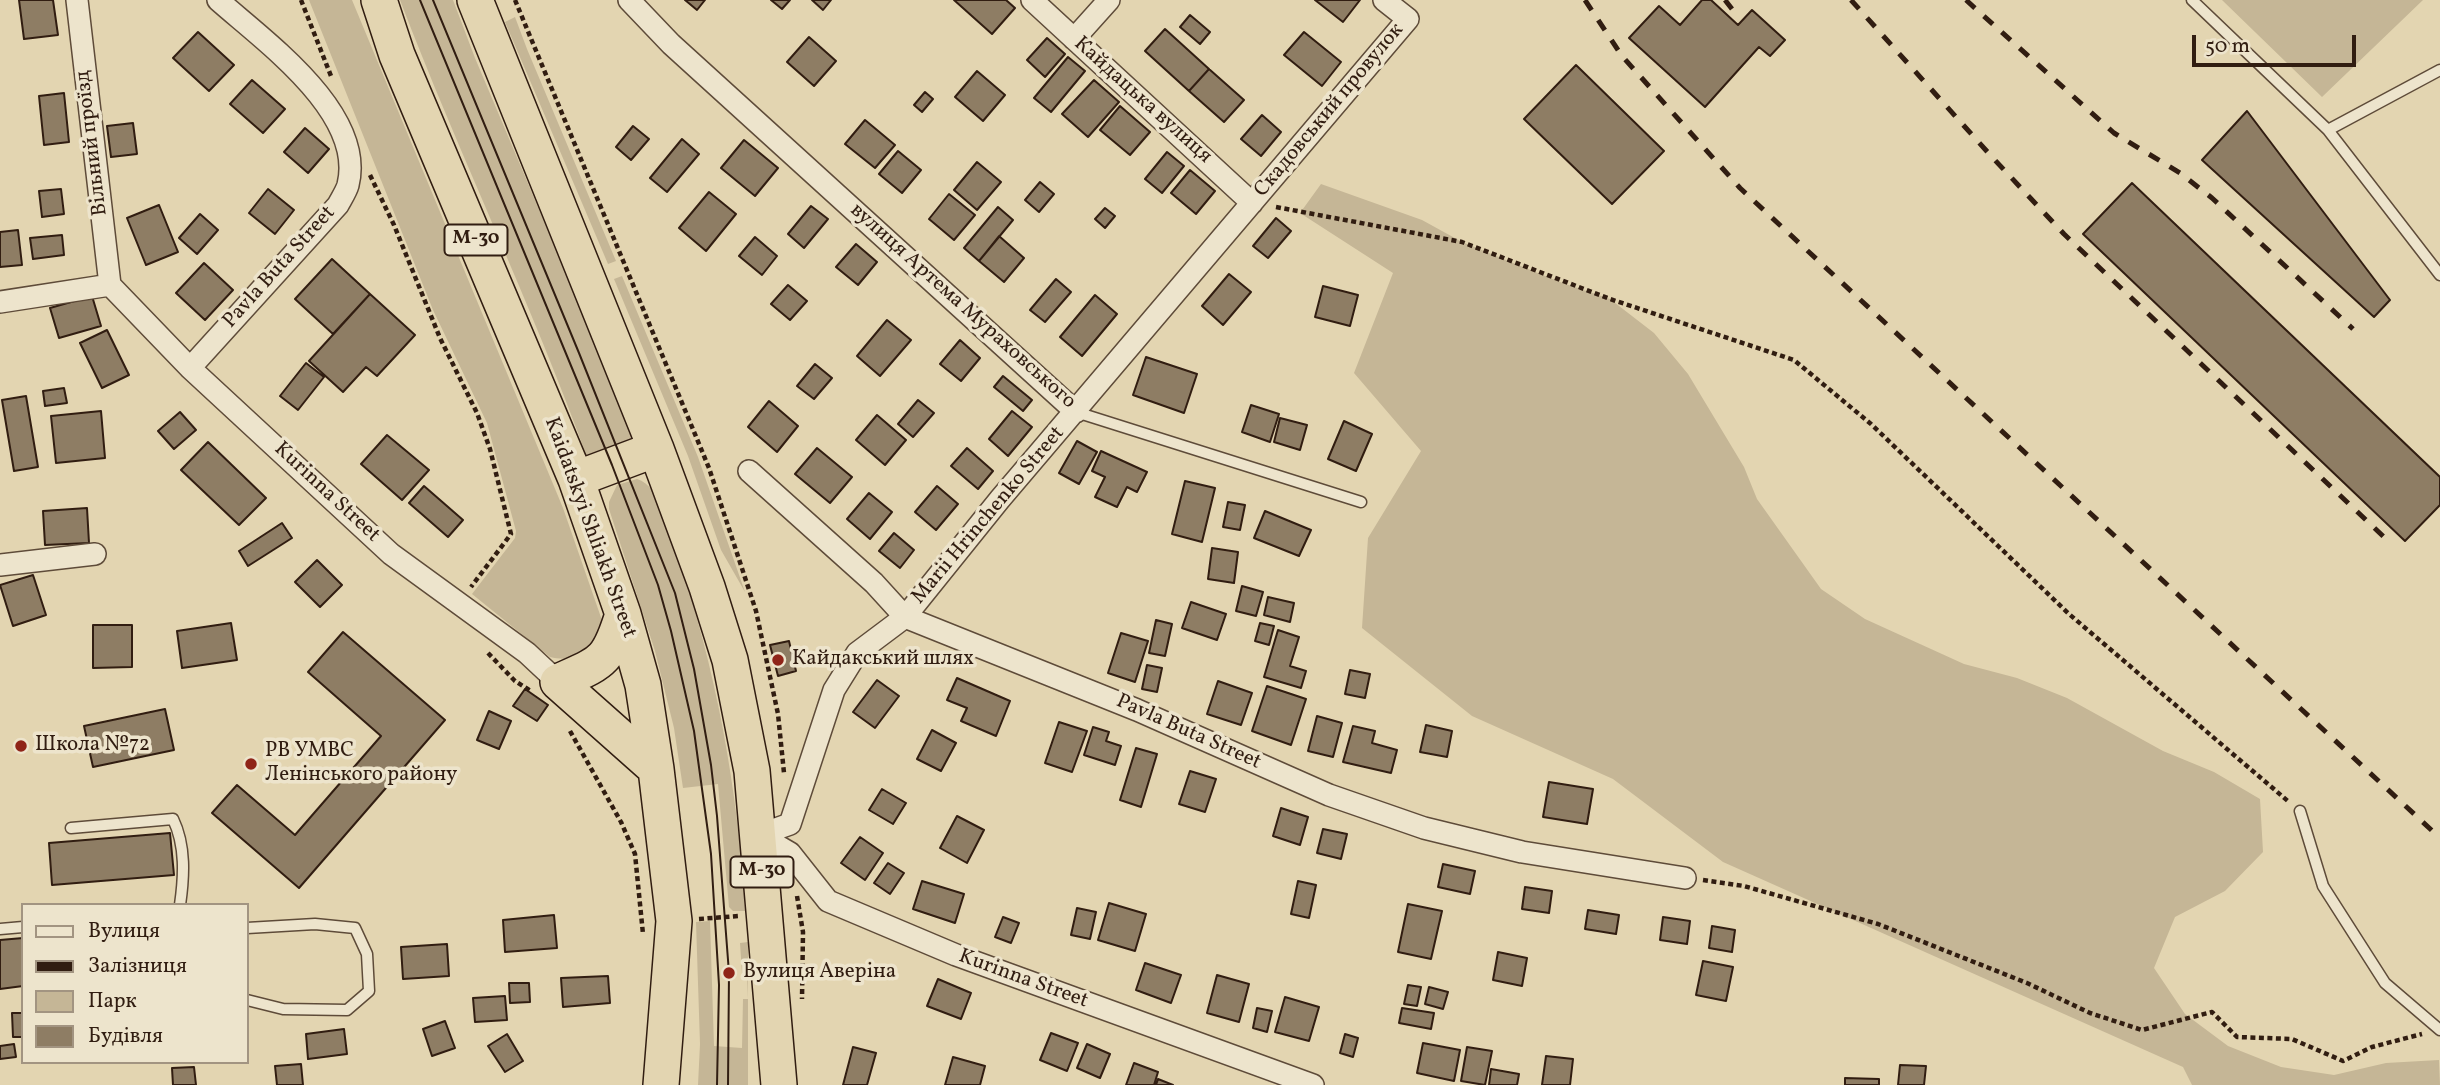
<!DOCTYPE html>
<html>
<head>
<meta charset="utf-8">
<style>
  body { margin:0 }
  #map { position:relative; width:2440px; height:1085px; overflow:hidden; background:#e3d5b1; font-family:Vollkorn,serif }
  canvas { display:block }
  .legend { position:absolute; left:21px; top:903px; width:228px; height:161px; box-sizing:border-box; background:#ede4cc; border:2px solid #a29481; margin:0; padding:9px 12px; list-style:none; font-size:21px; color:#311d11 }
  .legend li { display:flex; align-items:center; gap:14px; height:35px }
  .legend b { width:35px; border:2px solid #a29481 }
  .scale { position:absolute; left:2192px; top:35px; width:164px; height:32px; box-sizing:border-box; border:4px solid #311d11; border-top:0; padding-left:9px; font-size:21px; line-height:24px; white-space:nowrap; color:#311d11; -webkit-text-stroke:5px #ede4cc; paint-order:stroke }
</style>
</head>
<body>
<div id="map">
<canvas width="2440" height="1085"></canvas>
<ul class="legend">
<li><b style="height:9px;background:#ede4cc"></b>Вулиця</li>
<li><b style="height:9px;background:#311d11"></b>Залізниця</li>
<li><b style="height:19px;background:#c5b696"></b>Парк</li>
<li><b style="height:19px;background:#8e7d64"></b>Будівля</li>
</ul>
<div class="scale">50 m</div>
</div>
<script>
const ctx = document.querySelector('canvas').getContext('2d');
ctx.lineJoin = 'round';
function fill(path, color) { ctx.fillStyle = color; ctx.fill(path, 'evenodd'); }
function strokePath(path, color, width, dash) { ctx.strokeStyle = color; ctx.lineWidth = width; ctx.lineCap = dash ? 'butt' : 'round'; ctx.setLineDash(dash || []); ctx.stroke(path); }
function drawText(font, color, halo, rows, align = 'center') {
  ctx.font = font + ' Vollkorn,serif'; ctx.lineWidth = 7; ctx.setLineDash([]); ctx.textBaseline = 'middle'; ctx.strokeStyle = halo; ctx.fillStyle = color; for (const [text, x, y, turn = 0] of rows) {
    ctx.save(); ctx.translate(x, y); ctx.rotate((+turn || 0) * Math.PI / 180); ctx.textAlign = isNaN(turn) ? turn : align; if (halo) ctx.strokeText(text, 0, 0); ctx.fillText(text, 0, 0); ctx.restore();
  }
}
const green = new Path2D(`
  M309,0H352L563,508L605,629C597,653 573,663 550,657L472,594L515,538L516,531L487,423L433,310Z
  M400,0H453L475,58L636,439L588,460C532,304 459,155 400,0Z
  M2222,0H2423L2322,97Z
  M515,17L527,49L616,261L608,264L505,22Z
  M1321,184L1422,220L1462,242L1560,282L1610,299L1654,333L1688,374L1744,467L1757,499L1821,589L1865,619L1964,664L2017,678L2067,698L2163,751L2214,772L2260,799L2263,852L2225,891L2175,917L2154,968L2185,1014L2228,1046L2281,1067L2334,1075L2386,1063L2439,1060L2440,1085H2192L2183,1067L1723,862L1613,779L1472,716L1362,628L1368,538L1421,451L1354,373L1393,273L1300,213Z
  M622,276L698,457L745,592L721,550L688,456L614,279Z
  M637,479C662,487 668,528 676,551C716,668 738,788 745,911H733L729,907L718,784L683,788L674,728L655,651L609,509V502L617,485Z
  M710,921L714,1046L742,1048L743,999H748L747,973H742L740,943L748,942V1085H698L700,1044L696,922Z`);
const building = new Path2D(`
  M19,0H53L58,35L24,39Z
  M685,0H705L697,10Z
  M771,0H790L782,9Z
  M812,0H831L823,10Z
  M954,0H1006L1015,8L992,34Z
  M1315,0H1360L1343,22Z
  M1702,0H1711L1738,25L1752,10L1785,40L1770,56L1759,47L1705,107L1629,38L1659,6L1680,25Z
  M1190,15L1210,32L1200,44L1180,27Z
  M1165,29L1209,69L1189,91L1145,51Z
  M198,32L234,65L209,91L173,58Z
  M1304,32L1341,62L1322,86L1284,55Z
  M809,37L836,61L814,86L787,62Z
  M1047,38L1065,54L1045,77L1027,60Z
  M1068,57L1085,71L1051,112L1034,98Z
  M1576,65L1664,151L1612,204L1524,119Z
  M1209,69L1244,100L1224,122L1189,91Z
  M977,71L1005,95L983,121L955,97Z
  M252,80L285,109L263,133L230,104Z
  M1094,80L1119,102L1088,137L1062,114Z
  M925,92L933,99L922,112L914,105Z
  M64,93L69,142L44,145L39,96Z
  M1120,106L1150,132L1130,155L1100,130Z
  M2247,111L2390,300L2374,317L2202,160Z
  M1262,115L1281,132L1261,156L1241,139Z
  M865,120L895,145L875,168L845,144Z
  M133,123L137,154L111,157L107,126Z
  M633,126L649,139L631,160L616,147Z
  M305,128L329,149L308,173L284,152Z
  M682,139L699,154L667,192L650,178Z
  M744,140L778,168L755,196L721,168Z
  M898,151L921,170L902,193L879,174Z
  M1167,152L1184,166L1162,193L1145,179Z
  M977,162L1001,182L977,210L954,190Z
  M1190,170L1215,191L1196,214L1171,193Z
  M1040,182L1054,194L1039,212L1025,200Z
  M2132,183L2440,477V505L2405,541L2083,234Z
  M61,189L64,214L42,217L39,191Z
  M268,189L294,210L275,234L249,213Z
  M709,192L736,214L706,251L679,228Z
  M949,194L975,215L954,240L929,219Z
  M159,205L178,252L146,265L127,218Z
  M811,206L828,219L804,248L788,234Z
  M998,207L1013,220L979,261L964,248Z
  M1105,208L1115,216L1105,228L1095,219Z
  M200,214L218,230L197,254L179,238Z
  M1276,218L1291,231L1268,258L1253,246Z
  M18,230L22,265L0,267V232Z
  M62,235L64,255L33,259L30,238Z
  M999,236L1024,258L1004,282L979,261Z
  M755,237L777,256L762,275L739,256Z
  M856,244L877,262L858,285L836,267Z
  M332,259L370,294L333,334L295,299Z
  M204,263L233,290L205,320L176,293Z
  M1229,274L1251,292L1223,325L1202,306Z
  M1056,279L1071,292L1045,322L1030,310Z
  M788,285L807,301L790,320L771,304Z
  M1323,286L1358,295L1350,326L1315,317Z
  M370,294L415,335L377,376L366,367L343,392L309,361Z
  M1095,295L1117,314L1082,356L1060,337Z
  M92,296L101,326L59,338L50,308Z
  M887,320L911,340L880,376L857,356Z
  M107,330L129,375L102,388L80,343Z
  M960,340L980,358L961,381L940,364Z
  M1146,357L1197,374L1184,413L1133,395Z
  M306,363L324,377L298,410L280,396Z
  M815,364L832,378L814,399L797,386Z
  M1003,376L1032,400L1023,411L994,387Z
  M64,388L67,403L45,406L43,391Z
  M26,396L38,467L14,471L2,400Z
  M918,400L934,413L913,437L898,424Z
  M769,401L798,426L777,452L748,427Z
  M1251,405L1279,414L1270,442L1242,432Z
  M101,411L105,458L56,463L51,416Z
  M1012,411L1032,427L1008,456L989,439Z
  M180,412L196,430L174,449L158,431Z
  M877,415L906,440L885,465L856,440Z
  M1280,418L1307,425L1300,450L1274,442Z
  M1344,421L1372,434L1356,471L1328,459Z
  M387,435L429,470L402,500L361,464Z
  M1077,441L1097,452L1079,484L1059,473Z
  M208,442L266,498L239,525L181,470Z
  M817,448L852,477L830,503L795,474Z
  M967,448L993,471L978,489L951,466Z
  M1101,451L1147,472L1137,492L1127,487L1117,507L1095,497L1105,477L1092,471Z
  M1185,481L1215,488L1202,542L1172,534Z
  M424,486L463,520L448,537L409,503Z
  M937,486L958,504L936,530L915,512Z
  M869,493L892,512L870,539L847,519Z
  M1228,502L1245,505L1240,530L1223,527Z
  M87,508L89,543L45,545L43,511Z
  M1265,511L1311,530L1299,556L1254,538Z
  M282,523L292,538L248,566L239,551Z
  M894,533L914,550L900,568L879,551Z
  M1212,548L1238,552L1234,583L1208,579Z
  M317,560L342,585L320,607L295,582Z
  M33,575L46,615L13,626L0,585Z
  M1242,586L1263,592L1256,616L1236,611Z
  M1268,597L1294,603L1290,622L1264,615Z
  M1191,602L1226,614L1217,640L1182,628Z
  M1156,620L1172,624L1165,656L1149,653Z
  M231,623L237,660L182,668L177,631Z
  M1260,623L1274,626L1269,645L1255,641Z
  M93,625H132V667L93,668Z
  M1278,630L1299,637L1290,666L1306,671L1301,688L1264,677Z
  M343,632L445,720L299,888L212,813L237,785L295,835L381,736L308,672Z
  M1121,633L1148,641L1135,682L1108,673Z
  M789,641L796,671L778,676L770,645Z
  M1147,665L1162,668L1157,692L1142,689Z
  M1350,670L1370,674L1365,698L1345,694Z
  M957,678L1010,701L996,736L961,721L967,708L947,700Z
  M877,680L899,696L875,728L853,712Z
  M1218,681L1252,693L1241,725L1207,714Z
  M1267,686L1306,699L1291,745L1252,731Z
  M525,689L548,705L537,721L513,706Z
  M165,709L174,750L93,767L84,726Z
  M489,711L511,721L499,749L477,740Z
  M1317,716L1342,723L1333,757L1308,751Z
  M1059,722L1087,731L1072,772L1045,763Z
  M1426,725L1452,731L1447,757L1420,752Z
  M1353,726L1375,731L1372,743L1397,750L1391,773L1343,762Z
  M1093,727L1109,732L1106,741L1121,746L1115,765L1084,755Z
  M932,730L956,743L941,771L917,759Z
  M1136,748L1157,754L1141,807L1120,800Z
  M1190,771L1216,779L1205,812L1179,804Z
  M1549,782L1593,789L1587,824L1543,817Z
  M882,789L906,803L893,824L869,810Z
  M1281,808L1308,817L1300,845L1273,836Z
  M957,816L984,830L967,863L940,848Z
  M1323,829L1347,834L1341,859L1317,853Z
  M170,833L174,875L52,885L49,843Z
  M860,837L883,853L865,880L841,863Z
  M888,863L904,873L890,894L874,883Z
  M1443,864L1475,871L1470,894L1438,887Z
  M922,881L964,894L955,923L913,909Z
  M1298,881L1316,885L1309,918L1291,914Z
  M1525,887L1552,891L1549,913L1522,909Z
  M1109,903L1146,914L1135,951L1098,940Z
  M1408,904L1442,911L1431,959L1398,952Z
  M1077,908L1096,912L1090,939L1071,935Z
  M1588,910L1619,915L1616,934L1585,929Z
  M554,915L557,948L505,952L503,920Z
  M1003,917L1019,923L1011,943L995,937Z
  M1663,917L1690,921L1687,944L1660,940Z
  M1712,926L1735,930L1732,952L1709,948Z
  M23,938V986L0,989V940Z
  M447,944L449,976L403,979L401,947Z
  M1498,952L1527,958L1522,986L1493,980Z
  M1703,961L1733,967L1726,1001L1696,995Z
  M1145,963L1181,975L1171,1003L1136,990Z
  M1217,975L1249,984L1239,1022L1207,1013Z
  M608,976L610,1003L563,1007L561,978Z
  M938,979L971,993L961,1019L927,1006Z
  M509,983H529L530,1002L510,1003Z
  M1408,985L1421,987L1417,1006L1404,1004Z
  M1429,987L1448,992L1443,1009L1425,1004Z
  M505,996L507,1020L475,1022L473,998Z
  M1285,997L1319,1007L1309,1041L1275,1032Z
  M1257,1008L1272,1011L1267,1032L1253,1028Z
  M1402,1008L1434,1013L1431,1029L1399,1023Z
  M12,1013H23V1037H13Z
  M445,1021L455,1048L432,1056L423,1029Z
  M344,1029L347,1054L308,1059L306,1034Z
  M1051,1033L1078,1043L1067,1071L1040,1060Z
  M507,1034L523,1061L505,1072L488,1046Z
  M1345,1034L1358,1038L1353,1057L1340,1053Z
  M1423,1043L1460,1050L1454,1081L1417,1073Z
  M14,1044L16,1057L0,1059V1046Z
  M1087,1044L1110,1054L1100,1078L1077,1068Z
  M853,1047L876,1053L867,1085H843Z
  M1467,1047L1492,1051L1485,1085L1461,1081Z
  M1546,1056L1573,1059L1570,1085H1542Z
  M953,1057L985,1066L980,1085H945Z
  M1134,1063L1158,1072L1154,1085H1126Z
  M301,1064L303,1085H277L275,1066Z
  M1900,1065L1926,1066L1924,1085H1898Z
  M194,1067L196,1085H173L172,1068Z
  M1491,1069L1519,1074L1517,1085H1489Z
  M1845,1078L1879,1079V1085H1845Z
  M1158,1079L1173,1085H1156Z`);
const path = new Path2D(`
  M301,0L331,76
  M515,0L709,468L756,611L778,714L784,773
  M370,175L394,225L440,338L477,413L490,449L511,534L471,587
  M1276,207L1462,242L1610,299L1794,360L1871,424L2069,614L2289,802
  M488,653L515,681L531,691
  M570,731L621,822L635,854L643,934
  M1703,880L1744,886L1878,924L2027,983L2090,1013L2142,1030L2212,1012L2237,1037L2292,1039L2343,1061L2372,1047L2422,1034
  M797,896L803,932L802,999
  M699,919L739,916`);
const service = new Path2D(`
  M2192,0L2328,130L2440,275
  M2328,130L2440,70
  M1076,412L1361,502
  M2300,811L2323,886L2385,983L2440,1030
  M71,828L173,819C186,846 184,877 180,905
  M247,928L315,924L355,928L367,954L369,991L347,1010L283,1009L247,1000
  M0,929L23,927`);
const minor = new Path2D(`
  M77,0L110,285
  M629,0L671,44L1076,412
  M1032,0L1252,203
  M1074,39L1109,0
  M110,285L190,368L391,554L527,653L558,682
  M0,302L110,285
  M190,368L338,205C341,199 346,192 348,185C366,113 264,41 218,0
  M749,471L874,583L905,617L1137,710L1329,795L1424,828L1522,852L1685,878
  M0,565L95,554
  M759,835L790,824L834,690L857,653L905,617L1000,499L1408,19L1384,0
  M759,835L790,853L828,901L956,955L1313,1085`);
const trunk = new Path2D(`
  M379,0L397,55L576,479L623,614L643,685L656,769L674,921L661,1085
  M475,0L656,449L707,587L730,660L752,771L779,1085
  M576,479L656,449
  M623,614C608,663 602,662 558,682L656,769`);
const tram = new Path2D(`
  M420,0L612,465L658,585L671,631L694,731L711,854L719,985L717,1085
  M433,0L579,353L675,593L694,669L711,765L717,816L729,973L728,1085`);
const rail = new Path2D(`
  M1585,0L1622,56L1740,188L2440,838
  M1725,0L1732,9
  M1851,0L1992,157L2064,234L2384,537
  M1966,0L2114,133L2180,173L2212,198L2353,329`);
const markers = [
  [778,660,7,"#8f2418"],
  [21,746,7,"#8f2418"],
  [251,764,7,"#8f2418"],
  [729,973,7,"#8f2418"]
];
const shields = [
  [476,240,63],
  [762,872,63]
];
const shieldNames = [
  ["М-30",476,240],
  ["М-30",762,872]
];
const streetNames = [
  ["Кайдацька вулиця",1142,101,42],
  ["Скадовський провулок",1330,111,-50],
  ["Вільний проїзд",93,143,-97],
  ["Pavla Buta Street",280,268,-48],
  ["вулиця Артема Мураховського",962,307,42],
  ["Kurinna Street",326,493,43],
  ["Marii Hrinchenko Street",989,516,-50],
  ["Kaidatskyi Shliakh Street",589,528,70],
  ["Pavla Buta Street",1188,733,24],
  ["Kurinna Street",1023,980,20]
];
const poiNames = [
  ["Кайдакський шлях",792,660],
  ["Школа №72",35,746],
  ["РВ УМВС",265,752],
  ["Ленінського району",265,776],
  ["Вулиця Аверіна",743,973]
];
fill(green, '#c5b696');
fill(building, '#8e7d64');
strokePath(building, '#311d11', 2);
strokePath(service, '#5e4b39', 13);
strokePath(minor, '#5e4b39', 24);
strokePath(trunk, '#311d11', 38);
strokePath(path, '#311d11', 4.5, [5, 3.5]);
strokePath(service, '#ede4cc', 10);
strokePath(minor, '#ede4cc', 21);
strokePath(trunk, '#e3d5b1', 35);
strokePath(tram, '#311d11', 2);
strokePath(rail, '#311d11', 5, [12, 12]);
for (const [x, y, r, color] of markers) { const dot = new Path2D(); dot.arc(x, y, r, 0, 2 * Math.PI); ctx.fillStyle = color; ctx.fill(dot); strokePath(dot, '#ede4cc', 2.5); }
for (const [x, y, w] of shields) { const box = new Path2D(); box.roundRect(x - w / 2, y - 15.5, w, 31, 5); ctx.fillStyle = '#ede4cc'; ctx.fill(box); strokePath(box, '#311d11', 2); }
drawText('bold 19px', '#311d11', null, shieldNames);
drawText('21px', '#311d11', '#ede4cc', streetNames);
drawText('21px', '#311d11', '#ede4cc', poiNames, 'left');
</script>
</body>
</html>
